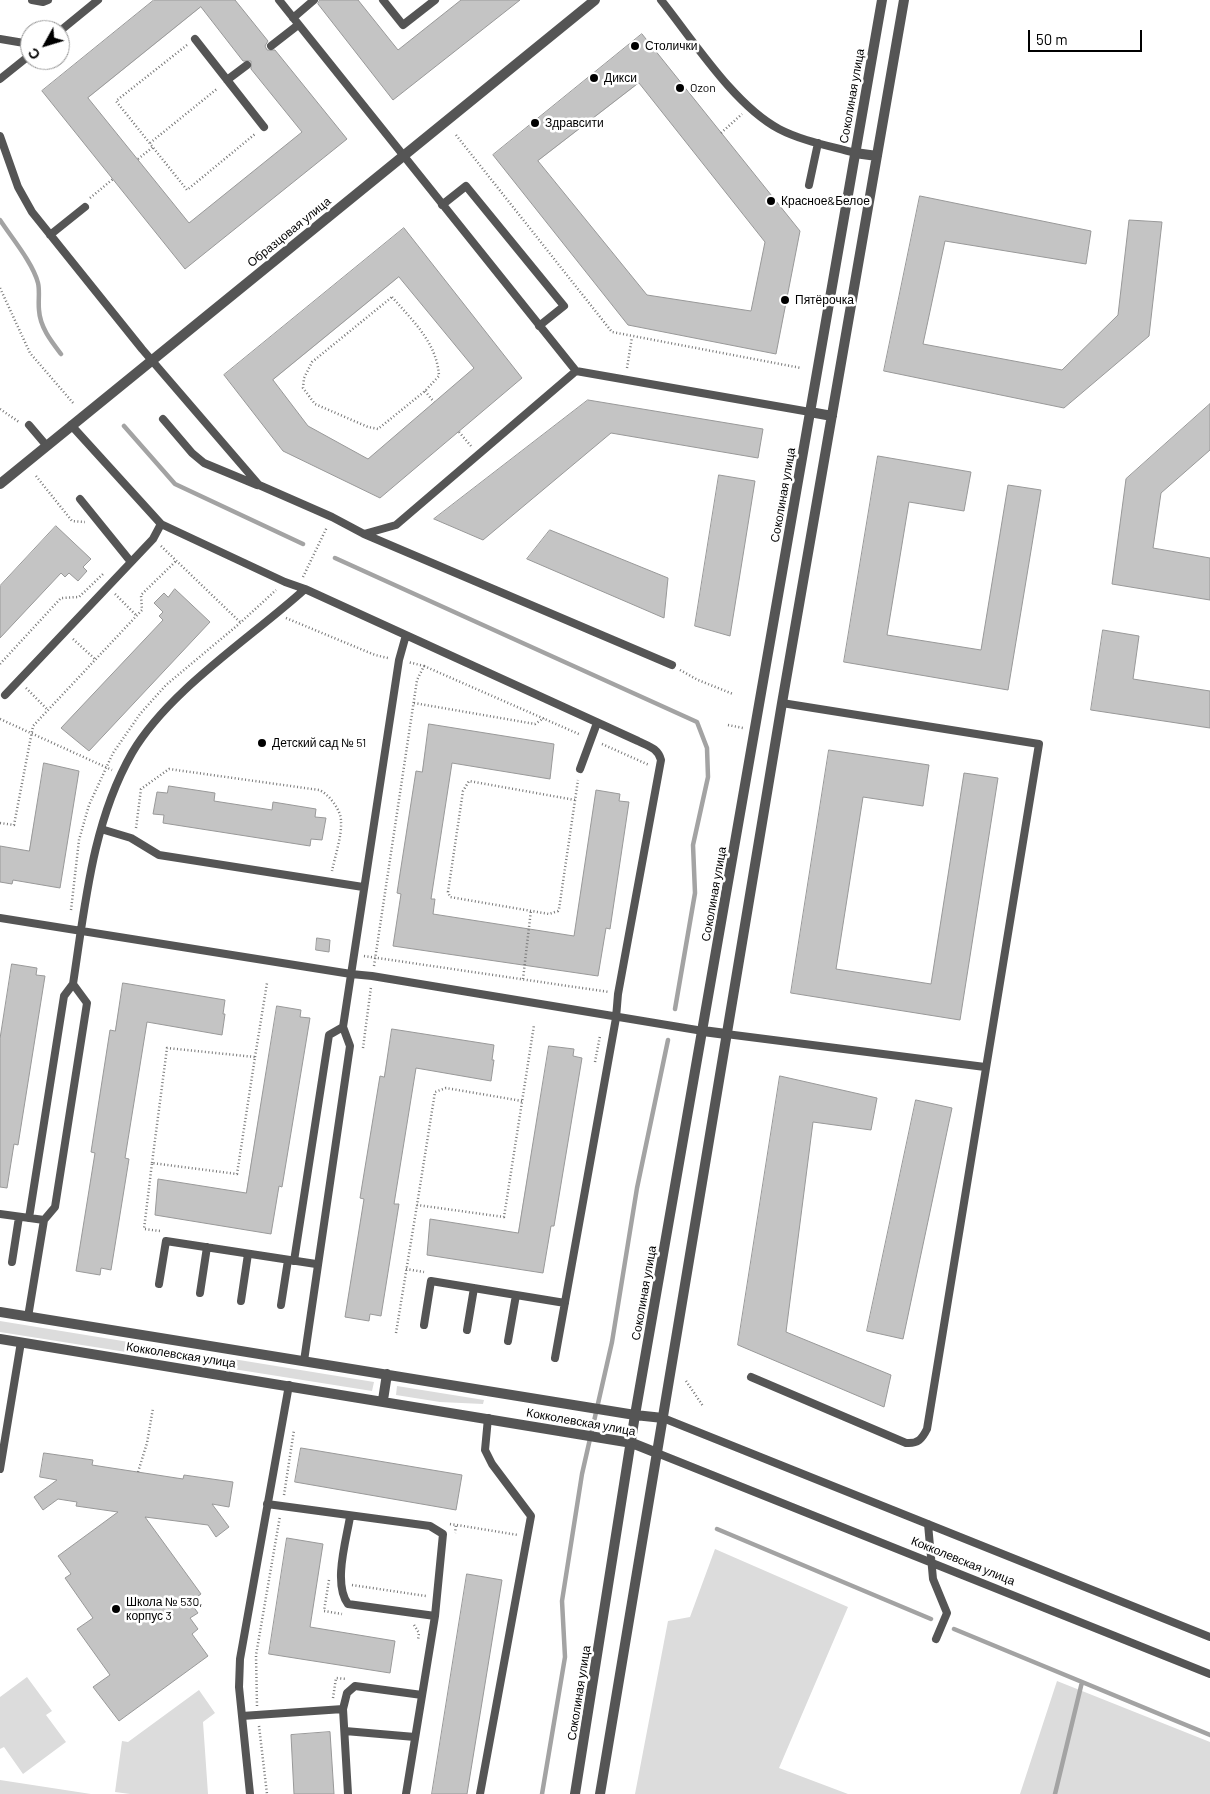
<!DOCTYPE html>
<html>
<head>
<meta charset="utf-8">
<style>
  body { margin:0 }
  #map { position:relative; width:1210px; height:1794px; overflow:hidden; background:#fff; font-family:Barlow,sans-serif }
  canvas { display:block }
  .north { position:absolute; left:20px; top:20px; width:50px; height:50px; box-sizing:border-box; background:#fff; border:1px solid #999; border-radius:50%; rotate:231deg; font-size:14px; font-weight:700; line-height:20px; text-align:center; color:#000 }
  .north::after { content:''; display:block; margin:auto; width:18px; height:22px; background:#000; clip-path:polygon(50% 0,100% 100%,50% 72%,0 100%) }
  .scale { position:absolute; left:1028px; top:30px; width:114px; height:22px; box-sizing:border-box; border:2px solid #000; border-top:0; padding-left:6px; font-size:15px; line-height:18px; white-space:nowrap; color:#000; -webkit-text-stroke:4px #fff; paint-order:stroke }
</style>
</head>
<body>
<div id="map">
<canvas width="1210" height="1794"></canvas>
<div class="north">С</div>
<div class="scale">50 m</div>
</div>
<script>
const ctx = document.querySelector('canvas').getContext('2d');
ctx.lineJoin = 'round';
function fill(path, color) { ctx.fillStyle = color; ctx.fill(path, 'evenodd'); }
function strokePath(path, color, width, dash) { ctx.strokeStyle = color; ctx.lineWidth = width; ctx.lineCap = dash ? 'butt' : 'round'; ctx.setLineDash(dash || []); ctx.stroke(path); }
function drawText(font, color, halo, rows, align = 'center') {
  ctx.font = font + ' Barlow,sans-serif'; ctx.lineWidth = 5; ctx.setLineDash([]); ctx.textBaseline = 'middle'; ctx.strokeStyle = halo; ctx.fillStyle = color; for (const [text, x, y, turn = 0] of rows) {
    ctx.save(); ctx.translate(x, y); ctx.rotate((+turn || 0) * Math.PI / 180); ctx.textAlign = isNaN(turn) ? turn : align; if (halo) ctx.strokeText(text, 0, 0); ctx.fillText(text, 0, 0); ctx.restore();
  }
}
const green = new Path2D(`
  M0,1321L374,1382L372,1391L0,1332Z
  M397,1386L484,1400L483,1404L440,1402L396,1395Z
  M715,1549L848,1607L779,1768L848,1794H635L668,1621L690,1617Z
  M27,1677L52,1711L46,1715L66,1742L23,1774L4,1747L0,1749V1697Z
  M1057,1681L1210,1742V1794H1020Z
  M199,1690L215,1713L203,1722L208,1794H130L115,1792L122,1741L128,1742Z
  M0,1780L91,1794H0Z`);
const stream = new Path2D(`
  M0,220C11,237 33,263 38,283C40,291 38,301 39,310C40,327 51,341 61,354
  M124,426L175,484L303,544
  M335,558L697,722L707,748L708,777L693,845L695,893L675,1009
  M717,1529L931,1619
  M954,1629L1210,1735
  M542,1794L565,1657L562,1601L582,1474L612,1342L637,1188L668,1040
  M1055,1794L1082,1682`);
const building = new Path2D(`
  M154,0H235L268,41L265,46L267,50H275L347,139L185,269L42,91ZM201,7L243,61H251V69L302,132L189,223L88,98Z
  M320,0H358L398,50L461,0H520L393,100L318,4Z
  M642,34L800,231L776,354L628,325L493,155ZM639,83L765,242L751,311L647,295L538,161Z
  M920,196L1091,231L1086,264L945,241L923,344L1062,370L1118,315L1129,220L1162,222L1149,336L1064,408L884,371Z
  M404,228L522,378L380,498L283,451L224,375ZM399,277L474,368L368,459L308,426L273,380Z
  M588,400L763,429L758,458L611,433L483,540L434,519Z
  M1210,404V450L1161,493L1153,548L1210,558V600L1112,584L1126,479Z
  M878,456L971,472L964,511L909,502L887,635L981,650L1008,485L1041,490L1008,690L844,662Z
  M719,475L755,481L730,636L695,626Z
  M56,526L91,559L83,567L87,571L78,581L69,573L65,577L61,573L0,638V586Z
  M550,530L668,578L664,618L527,559Z
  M175,589L210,622L89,751L61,728L163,620L159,616L163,612L154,603L164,593L168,597Z
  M1103,630L1139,636L1133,679L1210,691V728L1091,710Z
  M429,724L554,744L550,779L452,763L431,899H435L433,914L574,936L596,790L620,794L619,801L629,802L610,929L606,928L598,976L393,946L401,894L397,893L416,771L422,772Z
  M829,750L929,765L923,806L863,797L836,969L931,984L964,773L998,778L960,1020L791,993Z
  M44,763L79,771L60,888L13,880L12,884L0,882V846L29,851Z
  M169,786L215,793L214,801L272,810L273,802L316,809L315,817L326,818L322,840L311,839L310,846L163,823L164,815L153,814L157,792L167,793Z
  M317,938L330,940L329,952L316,950Z
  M12,964L37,968L36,975L45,976L18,1145L14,1144L7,1188L0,1187V1039Z
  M123,983L225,1000L223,1014H225L222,1035L147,1022L125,1158L129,1159L111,1270L101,1268L100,1275L76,1271L95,1153L91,1152L110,1030L115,1031Z
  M277,1006L301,1010L300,1017L310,1018L282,1187L279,1186L271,1234L155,1215L158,1179L246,1193Z
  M392,1029L494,1045L492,1060H494L491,1081L416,1068L394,1204H399L381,1316L370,1314L369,1321L345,1317L364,1199L360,1198L380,1076L384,1077Z
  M549,1046L574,1049L573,1056L582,1058L554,1226H551L543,1273L427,1255L430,1219L518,1233Z
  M780,1076L877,1098L871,1130L813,1122L786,1332L891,1375L884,1407L738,1345Z
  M916,1100L952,1108L903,1339L867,1331Z
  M301,1448L462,1475L456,1510L295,1482Z
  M44,1453L93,1460L92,1465L183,1479L184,1475L233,1482L229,1507L212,1504L229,1527L216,1537L208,1525L145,1517L201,1594L190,1602L198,1613L190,1618L198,1629L192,1634L208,1656L119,1721L93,1687L110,1675L77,1629L93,1618L65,1578L71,1574L58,1556L118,1512L76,1506L77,1502L58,1499L43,1510L34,1497L57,1480L40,1477Z
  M287,1538L323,1544L310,1627L395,1641L390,1673L269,1654Z
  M467,1574L502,1580L467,1794H432Z
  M330,1732L334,1794H294L291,1735Z`);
const path = new Path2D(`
  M187,45L116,101L187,190L255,134
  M721,133L742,114
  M456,135L612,332L801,368
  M150,143L218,88
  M138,159L153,147
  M90,198L113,179
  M0,288L30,353L74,404
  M392,297C413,321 437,343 439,376L425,391L378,429L368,427L315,404L303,388L304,378L312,362Z
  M627,368L632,337
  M425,391L434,402
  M0,409L19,422
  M459,432L471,446
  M36,476L72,521L85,522
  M161,546L241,623
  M303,577L327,527
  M115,594L137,616
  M286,618L375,655L388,658
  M73,639L96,660
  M0,664L61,598L79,597L103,574
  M424,666L581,735
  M680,670L698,680L733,694
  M26,688L48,710
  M414,703L535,724L544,718
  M0,719L112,770
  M728,725L743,728
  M602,744L649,765
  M575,800L469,781L463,791L448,892L450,897L549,914L558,911L559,909L578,780
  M0,823L14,825L33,726L142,610L141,595L176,561
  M136,828L141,789L169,769L319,790C329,794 341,810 341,821C342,836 335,856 332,871
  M71,910L79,840L89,805L113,753L140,714L166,685L239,624L276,590
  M364,956L609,992
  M374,966L417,680L424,666L408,662
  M523,979L531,910
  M363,1048L371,987
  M255,1057L267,983
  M595,1062L600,1036
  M522,1101L446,1088L435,1092L417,1205L504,1217L534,1025
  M152,1163L167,1048L255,1057L237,1174L152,1163L144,1229L160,1231
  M406,1269L424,1272
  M396,1333L417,1205
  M686,1381L703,1406
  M138,1472L147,1443L153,1408
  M284,1495L294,1430
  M450,1524L456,1525L455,1533
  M457,1525L518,1535
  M329,1580L324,1611L342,1614
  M352,1585L426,1596
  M414,1625L419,1633L418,1640
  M333,1698L336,1678L347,1679
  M257,1706L256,1655L280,1516
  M259,1726L267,1794`);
const service = new Path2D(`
  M32,0L43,2L48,0
  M279,0L576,371L810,412
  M383,0L403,25L435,0
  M661,0C693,40 734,105 779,129C802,141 830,146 855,153
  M293,18L314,0
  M60,31L98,0
  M0,39L30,44
  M195,39L264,127
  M271,46L298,25
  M0,79L30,55
  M227,80L247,65
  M0,136L18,187L32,212L142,349L259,485L332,517L364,534L672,665
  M809,185L818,143
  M442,205L466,186L564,306L539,326
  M50,235L85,207
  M163,419L192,453L204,463L257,485
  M29,425L46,445
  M80,499L131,562
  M364,534L396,525L576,371
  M305,589L638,741C648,746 658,748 661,760L618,994L616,1018L555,1358
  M5,695L153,539L161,524
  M580,769L597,723
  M101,829L131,838L159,855L363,887
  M0,918L351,974L372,976L703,1031
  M726,1034L985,1067
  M0,1214L44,1220
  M29,1218L64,996L73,984C85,906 92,823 132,753C169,690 251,638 305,589L285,582L161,524L71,425
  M294,1261L329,1035L343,1027
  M12,1262L19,1217
  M159,1284L166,1241L316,1264
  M200,1293L207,1247
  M241,1301L248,1254
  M281,1305L288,1260
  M28,1317L44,1220L55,1207L87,1003L73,984
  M424,1325L431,1281L565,1303
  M467,1330L474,1288
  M508,1341L516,1295
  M304,1361L350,1046L343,1027L399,660L406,635
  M751,1377L906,1443C918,1444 922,1439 927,1429L1039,744L782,703
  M663,1418L1210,1637
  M657,1453L1210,1674
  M0,1469L21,1342
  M267,1504L430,1526L443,1534L435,1616L406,1794
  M350,1517C346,1541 333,1584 348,1604L435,1616
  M928,1524L933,1579L947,1613L936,1639
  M242,1716L343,1709
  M345,1731L415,1737
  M250,1794L239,1687L240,1659L289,1385
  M348,1794L343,1709L347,1693L355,1686L422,1695
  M480,1794L531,1516L492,1464L485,1450L488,1418`);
const minor = new Path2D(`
  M855,153L877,156
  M810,412L832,416
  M0,484L595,0
  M703,1031L726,1034
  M0,1312L635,1415L663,1418
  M0,1339L632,1443L657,1453
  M383,1400L387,1374
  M575,1794L635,1415L882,0
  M600,1794L782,703L904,0`);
const markers = [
  [635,46,5,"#000"],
  [594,78,5,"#000"],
  [680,88,5,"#000"],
  [535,123,5,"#000"],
  [771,201,5,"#000"],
  [785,300,5,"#000"],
  [262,743,5,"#000"],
  [116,1609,5,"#000"]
];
const poiNames = [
  ["Столички",645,46],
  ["Дикси",604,78],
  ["Ozon",690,88],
  ["Здравсити",545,123],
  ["Красное&Белое",781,201],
  ["Пятёрочка",795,300],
  ["Детский сад № 51",272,743],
  ["Школа № 530,",126,1602],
  ["корпус 3",126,1616]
];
const streetNames = [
  ["Соколиная улица",852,96,-80],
  ["Образцовая улица",289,232,-39],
  ["Соколиная улица",783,495,-80],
  ["Соколиная улица",714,894,-80],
  ["Соколиная улица",644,1293,-80],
  ["Кокколевская улица",181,1355,9],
  ["Кокколевская улица",581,1422,10],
  ["Кокколевская улица",963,1561,22],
  ["Соколиная улица",579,1693,-81]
];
fill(green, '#dcdcdc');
strokePath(stream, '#a3a3a3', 4.5);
fill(building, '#c4c4c4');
strokePath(building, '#999', 1);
strokePath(path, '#777', 2.5, [1, 2.5]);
strokePath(service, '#555', 8);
strokePath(minor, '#555', 10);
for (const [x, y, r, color] of markers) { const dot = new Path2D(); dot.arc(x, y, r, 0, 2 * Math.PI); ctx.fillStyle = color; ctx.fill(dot); strokePath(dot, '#fff', 2); }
drawText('12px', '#000', '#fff', poiNames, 'left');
drawText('12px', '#000', '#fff', streetNames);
</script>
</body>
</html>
